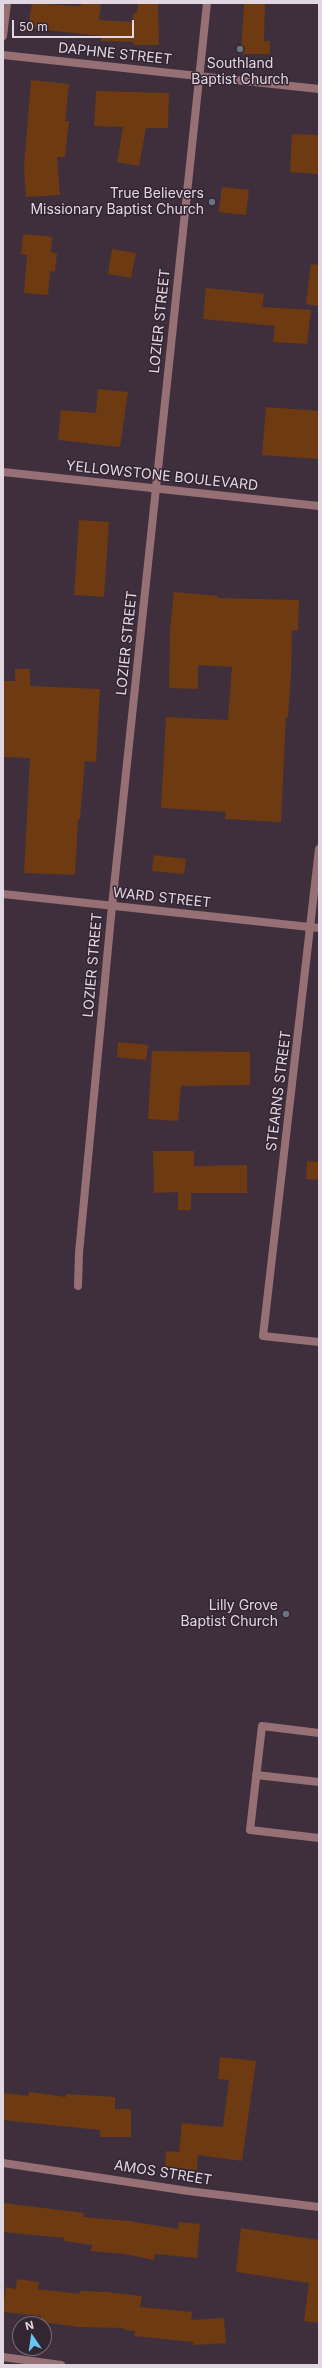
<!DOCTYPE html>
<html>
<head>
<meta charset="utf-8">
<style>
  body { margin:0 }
  #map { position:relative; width:322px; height:2368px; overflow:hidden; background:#3f2f3d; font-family:Inter,sans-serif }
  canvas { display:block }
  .frame { position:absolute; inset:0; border:4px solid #e1d7e0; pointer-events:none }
  .north { position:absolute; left:12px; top:2316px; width:40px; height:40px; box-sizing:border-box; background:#342533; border:1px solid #796c78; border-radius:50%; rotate:347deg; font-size:11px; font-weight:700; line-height:16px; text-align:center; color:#e1d7e0 }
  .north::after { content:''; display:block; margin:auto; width:14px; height:18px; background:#69c4f0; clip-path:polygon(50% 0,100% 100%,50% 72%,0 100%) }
  .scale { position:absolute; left:12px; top:20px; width:122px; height:18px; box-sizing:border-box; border:2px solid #e1d7e0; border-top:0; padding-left:5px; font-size:12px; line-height:14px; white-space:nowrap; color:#e1d7e0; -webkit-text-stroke:3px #342533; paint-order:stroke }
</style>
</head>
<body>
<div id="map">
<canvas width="322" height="2368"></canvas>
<div class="frame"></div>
<div class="north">N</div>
<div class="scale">50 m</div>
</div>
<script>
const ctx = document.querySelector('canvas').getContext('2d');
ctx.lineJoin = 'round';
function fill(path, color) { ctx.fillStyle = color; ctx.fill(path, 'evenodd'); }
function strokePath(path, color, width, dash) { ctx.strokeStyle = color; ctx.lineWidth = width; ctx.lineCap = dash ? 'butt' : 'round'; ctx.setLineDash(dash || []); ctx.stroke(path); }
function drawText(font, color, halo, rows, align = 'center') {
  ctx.font = font + ' Inter,sans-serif'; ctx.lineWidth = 3; ctx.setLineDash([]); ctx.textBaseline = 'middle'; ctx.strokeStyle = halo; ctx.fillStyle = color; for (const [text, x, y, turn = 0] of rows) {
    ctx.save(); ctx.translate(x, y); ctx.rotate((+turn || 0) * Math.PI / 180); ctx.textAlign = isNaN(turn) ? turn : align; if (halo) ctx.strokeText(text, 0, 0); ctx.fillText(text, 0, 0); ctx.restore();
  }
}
const building = new Path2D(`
  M32,3L76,6H81V3H101L99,20L133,22V13H137L138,3H158L159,45H134V42L101,41V36L28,28Z
  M244,3H265L264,41H270V54H241Z
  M31,80L69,84L65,121H69L65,157H57L60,195L26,197L24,167Z
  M96,91L169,93L168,128H146L139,166L117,162L123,127L94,126Z
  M292,134L319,135V174L290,172Z
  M222,187L249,190L246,215L219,212Z
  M23,234L52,237L51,252L57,253L55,272L50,271L48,295L24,293L27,255L21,254Z
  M112,249L136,253L131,278L108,274Z
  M311,264L319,265V306L306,304Z
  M206,288L264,294L262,307L311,310L307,344L273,342L275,326L203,319Z
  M98,389L128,392L120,447L58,440L61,410L96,413Z
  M266,407L319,411L318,459L262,455Z
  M79,520L109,522L104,597L74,595Z
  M174,592L218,596V598L299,600L298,631L292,630L291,674L288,717H286L281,822L225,819L226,812L161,808L166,717L228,720L232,667L198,665V689L169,688L170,630Z
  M15,669H30V686L100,689L96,762L85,761L80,819H78L75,875L24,873L30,758L3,757V681H15Z
  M154,855L186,859L184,874L152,871Z
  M118,1042L148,1045L146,1060L117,1057Z
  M152,1051L250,1052V1085L181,1086L178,1121L148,1119Z
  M153,1151H194V1166L247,1165V1193H191V1210H178V1192L154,1193Z
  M307,1161L319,1162V1180L306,1179Z
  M220,2057L256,2061L242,2161L198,2155L197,2170L165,2167L166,2151L179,2152L182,2123L223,2127L229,2080L218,2079Z
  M29,2092L66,2097V2094L115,2097V2109H131V2137H100V2130L3,2120V2093L28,2096Z
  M3,2203L84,2213L83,2217L129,2221L178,2229L179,2222L200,2224L197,2258L155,2254L154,2260L124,2254L91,2251L92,2245L64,2241V2238L3,2232Z
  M241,2228L319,2240V2323L304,2321L309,2283L236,2272Z
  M17,2279L39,2282L38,2289L80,2294V2291L107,2292L142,2296L140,2307L192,2312L191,2320L224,2318L226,2343L193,2345V2342L134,2336L135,2331L124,2330V2328L79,2327L41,2322V2316L3,2312L6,2287L16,2289Z`);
const service = new Path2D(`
  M319,1733L262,1726L250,1830L319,1838
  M256,1775L319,1782`);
const minor = new Path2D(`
  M3,36L7,3
  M3,55L319,89
  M319,849L263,1336L319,1342
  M3,894L319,928
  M78,1286L79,1253L112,906L207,3
  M3,2163L188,2191L319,2207
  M3,2357L61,2365`);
const tertiary = new Path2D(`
  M3,472L319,506`);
const markers = [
  [240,49,4,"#6b7280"],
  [212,202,4,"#6b7280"],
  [286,1614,4,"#6b7280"]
];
const streetNames = [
  ["DAPHNE STREET",115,54,6],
  ["LOZIER STREET",160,321,-84],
  ["YELLOWSTONE BOULEVARD",162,476,6],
  ["LOZIER STREET",127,643,-84],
  ["WARD STREET",162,898,6],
  ["LOZIER STREET",93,965,-85],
  ["STEARNS STREET",279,1091,-83],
  ["AMOS STREET",163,2173,9]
];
const poiNames = [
  ["Southland",240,64,"center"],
  ["Baptist Church",240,80,"center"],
  ["True Believers",204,194],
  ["Missionary Baptist Church",204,210],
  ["Lilly Grove",278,1606],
  ["Baptist Church",278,1622]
];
fill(building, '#6d3a12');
strokePath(service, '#977075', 8);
strokePath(minor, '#977075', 8);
strokePath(tertiary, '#977075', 8);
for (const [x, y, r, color] of markers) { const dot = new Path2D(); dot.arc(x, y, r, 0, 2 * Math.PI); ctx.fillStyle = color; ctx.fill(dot); strokePath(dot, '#342533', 1.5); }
drawText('14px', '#e1d7e0', '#342533', streetNames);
drawText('14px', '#e1d7e0', '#342533', poiNames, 'right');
</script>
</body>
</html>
